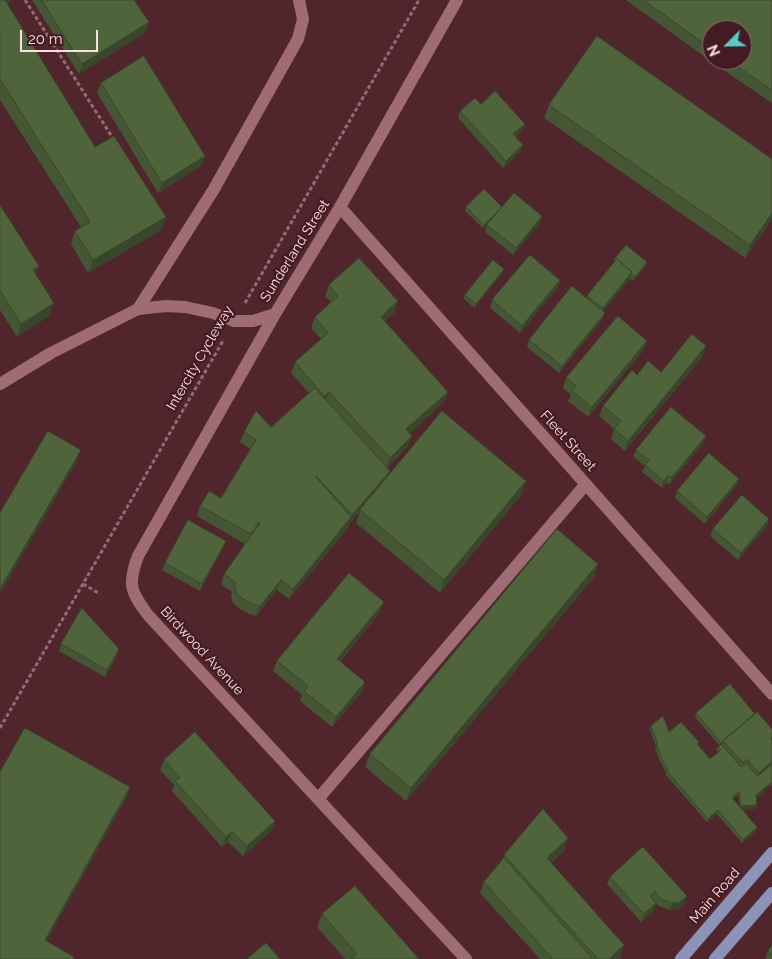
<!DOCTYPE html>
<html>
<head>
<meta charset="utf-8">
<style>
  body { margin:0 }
  #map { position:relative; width:772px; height:959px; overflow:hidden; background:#50252c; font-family:Raleway,sans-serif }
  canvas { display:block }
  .north { position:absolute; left:702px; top:20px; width:50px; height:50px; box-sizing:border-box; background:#441a23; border:1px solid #8e686f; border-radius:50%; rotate:247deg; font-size:14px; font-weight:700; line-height:20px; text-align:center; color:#fcdee2 }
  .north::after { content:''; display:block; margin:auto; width:18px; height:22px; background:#54cdc6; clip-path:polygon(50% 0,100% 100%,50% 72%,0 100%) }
  .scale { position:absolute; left:20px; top:30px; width:78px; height:22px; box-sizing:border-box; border:2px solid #fcdee2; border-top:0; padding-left:6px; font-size:15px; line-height:18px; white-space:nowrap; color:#fcdee2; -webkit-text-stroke:4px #441a23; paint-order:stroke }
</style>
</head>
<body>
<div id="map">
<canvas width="772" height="959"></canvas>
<div class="north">N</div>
<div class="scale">20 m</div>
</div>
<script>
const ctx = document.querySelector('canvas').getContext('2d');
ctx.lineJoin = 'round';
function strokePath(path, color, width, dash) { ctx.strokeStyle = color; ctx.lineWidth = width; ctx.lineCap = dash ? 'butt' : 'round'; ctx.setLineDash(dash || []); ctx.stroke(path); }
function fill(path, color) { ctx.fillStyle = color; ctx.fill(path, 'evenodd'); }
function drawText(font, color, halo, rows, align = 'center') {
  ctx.font = font + ' Raleway,sans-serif'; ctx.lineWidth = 4.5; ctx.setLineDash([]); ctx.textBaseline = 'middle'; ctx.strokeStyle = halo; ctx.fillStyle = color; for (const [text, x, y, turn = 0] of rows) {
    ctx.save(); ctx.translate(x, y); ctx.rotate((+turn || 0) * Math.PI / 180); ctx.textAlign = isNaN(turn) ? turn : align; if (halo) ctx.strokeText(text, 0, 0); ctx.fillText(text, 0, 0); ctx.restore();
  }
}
const path = new Path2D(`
  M25,0L114,140
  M245,303L419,0
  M83,584L100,594
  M0,728L224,339`);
const minor = new Path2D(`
  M457,0L340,207L275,314L138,556C127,585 131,592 148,615L466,959
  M340,207L772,694
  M138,309L214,189L298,39L303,19L299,0
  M0,384L51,353L138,309L166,306L185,307L213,313L234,321H253L275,314
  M318,799L586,484`);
const major = new Path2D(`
  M681,959L772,853
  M715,959L772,893`);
const wall = new Path2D(`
  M0,0L7,4L95,147L166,217L161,230L88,273L71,244L75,231L81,227L0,100Z
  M32,0H134L145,33L79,74Z
  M626,0H772V103L716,65ZM712,30L742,60H712Z
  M101,83L205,156L201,166L158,193L97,93Z
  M481,104L525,124L522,131L515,137L520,152L503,168L458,118L460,111Z
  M549,105L772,159V219L745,258L544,118Z
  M0,205L39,266L36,274L49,316L17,337L0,310Z
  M466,207H502L542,216L540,223L513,255L485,232L487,225L492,219L483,228L465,211Z
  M614,260L646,266L633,281L630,278L603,311L605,313L602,320L559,373L527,347L529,340L586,298L613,264Z
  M504,269L503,272L474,308L463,298L465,295Z
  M560,280L558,287L520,333L490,308L492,300Z
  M329,285L395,312L385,321L444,402L410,433L408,446L387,468L388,476L522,494L440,593L356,523L360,512L349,524L348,528L289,599L277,590L256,616L249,614L240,609L233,603L231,597L232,592L221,584L224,574L245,544L197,516L200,506L221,498L250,449L240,442L244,432L271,427L309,393L291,373L295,362L321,339L311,328L315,317L331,302L325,296Z
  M643,351L588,417L568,401L571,395L563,388L566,378Z
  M703,356L625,451L611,439L614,429L599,416L603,406L637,375L661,372Z
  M706,436L703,443L670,484L666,483L662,488L642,472L645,466L633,457L636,450Z
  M739,479L736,486L705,524L675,498L677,491Z
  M769,519L767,526L738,560L710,536L713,529Z
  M226,541L223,548L200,591L162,570L165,563Z
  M594,577L406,801L365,767L370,754Z
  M380,612L340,662L365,682L361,693L332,727L300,701L302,695L273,671L277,661Z
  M61,644L119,649L117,656L105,677L59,651Z
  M730,684L772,784L756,798L757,805L756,809H742L757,827L756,831L742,843L717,814L707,822L665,774L666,772L660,761L655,748L656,746L650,730L651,726L669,732L698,744L710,759L719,752L716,750L719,745L695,717L696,713ZM738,795L740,807L733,799Z
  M164,760L275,821L271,831L243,856L228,842L222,847L172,791L174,785L160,770Z
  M568,838L564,851L551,863L620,958L619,959H540L480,893L484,882L504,858V855Z
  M643,847L685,903L678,909L670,910L659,906L656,903L654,910L641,922L607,884L610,877Z
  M322,914L419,959H345L317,927Z
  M772,945V959H765L768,951Z`);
const shadedWall = new Path2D(`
  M2,0H12L0,9Z
  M149,22L145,33L79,74L82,64Z
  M525,124L522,131L510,141L513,134Z
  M523,145L520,152L503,168L506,161Z
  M205,156L201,166L158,193L162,183Z
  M502,207L500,211L483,228L484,225Z
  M772,213V219L745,258L750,245Z
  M542,216L540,223L513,255L516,248Z
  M166,217L161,230L88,273L93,260Z
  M647,262L646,266L633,281L635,277Z
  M39,266L34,279L33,270Z
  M504,269L503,272L474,308L476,304Z
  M632,272L630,279L600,315L603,308Z
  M560,280L558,287L520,333L522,326Z
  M398,301L395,312L378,327L381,317Z
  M54,303L49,316L17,337L21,324Z
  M605,313L602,320L559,373L562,366Z
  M647,341L643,351L588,417L592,407Z
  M706,346L703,356L625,451L628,441Z
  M329,392L325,402L320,406L324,396Z
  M448,392L444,402L403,440L406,429Z
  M412,436L408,446L386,468L390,458Z
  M706,436L703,443L670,484L672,477Z
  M81,450L76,463L0,594V589Z
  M390,471L386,481L360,510V512L349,524L348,528L289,599L293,589L350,519L352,515Z
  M668,476L666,483L662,488L664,481Z
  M739,479L736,486L705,524L707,517Z
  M526,481L522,494L440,593L444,580Z
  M769,519L767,526L738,560L741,553Z
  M226,541L223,548L200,591L202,584Z
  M598,564L594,577L406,801L411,788Z
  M281,580L277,590L256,616L260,606Z
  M384,602L380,612L333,670L337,659Z
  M119,649L117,656L105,677L107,670Z
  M365,682L361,693L332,727L336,717Z
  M772,761V766L756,780L759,773Z
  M772,782V784L755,799L756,795Z
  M130,787L127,797L41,951L45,940Z
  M739,792L738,795L730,802L732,798Z
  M757,805L756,809L740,810L741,806Z
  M718,810L717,814L707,822L708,819Z
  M275,821L271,831L243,856L247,846Z
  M757,827L756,831L742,843L743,840Z
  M232,831L228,842L222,847L226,837Z
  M568,838L564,851L542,871L547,858Z
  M687,896L685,903L678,909L670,910L672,903Z
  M656,903L654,910L641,922L644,914Z
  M624,945L620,958L619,959H609Z`);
const building = new Path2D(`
  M0,0H5L95,147L114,136L166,217L93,260L75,231L90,222L0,79Z
  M42,0H134L149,22L82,64Z
  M644,0H772V90L728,60H742V30H712V49Z
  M597,36L772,159V213L750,245L549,105Z
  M144,56L205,156L162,183L101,83Z
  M495,91L525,124L513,134L523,145L506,161L460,111L475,98L481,104Z
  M484,189L502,207L484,225L466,207Z
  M514,193L542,216L516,248L487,225Z
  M0,205L39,266L33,270L54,303L21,324L0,290Z
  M626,245L647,262L635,277L631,274L632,272L617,259L615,261L614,260Z
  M530,255L560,280L522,326L492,300Z
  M359,258L398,301L381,317L448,392L406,429L412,436L390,458L329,392L324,396L295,362L328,333L315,317L338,296L329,285Z
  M617,259L632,272L603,308L587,296Z
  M493,260L504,269L476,304L465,295Z
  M572,286L605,313L562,366L529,340Z
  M618,316L647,341L592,407L572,391L576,386L566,378Z
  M692,334L706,346L628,441L614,429L621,421L603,406L632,370L637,375L648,361L661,372Z
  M315,388L390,471L352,515L316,476V477L351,517L293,589L281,580L260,606L252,604L243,599L237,593L235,587V582L224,574L260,523L259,522L251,534L200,506L209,491L221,498L256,440L244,432L256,411L271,427Z
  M671,407L706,436L672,477L668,476L664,481L645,465L649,460L636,450Z
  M442,411L526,481L444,580L360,510Z
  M48,431L81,450L0,589V513Z
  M709,453L739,479L707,517L677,491Z
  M742,495L769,519L741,553L713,529Z
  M188,520L226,541L202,584L165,563Z
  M557,529L598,564L411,788L370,754Z
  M349,573L384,602L337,659L365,682L336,717L304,691L308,686L277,661Z
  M82,608L119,649L107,670L61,644Z
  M730,684L755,714L723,741L722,744L696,713Z
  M757,712L772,729V738L771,739L772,741V761L759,773L747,759L743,763L723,741Z
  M663,716L669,732L681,722L699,742L697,744L710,759L721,750L718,746L721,744L741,767L746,763L758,776L772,764V782L756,795L757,805L741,806L739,792L732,798L757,827L743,840L718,810L708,819L667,771L668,770L661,758L657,745V742L651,726Z
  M25,728L130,787L45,940L74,957L73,959H0V772Z
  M195,732L275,821L247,846L232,831L226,837L175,781L180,777L164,760Z
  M543,809L568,838L547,858L624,945L609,959H598L504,855Z
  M643,847L687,896L680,902L672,903L661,899L655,891L650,896L656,903L644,914L610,877Z
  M504,858L593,959H550L552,958L484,882Z
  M355,886L419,959H351L357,954L322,914Z
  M266,943L280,959H247Z
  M772,945V955L768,951Z`);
const streetNames = [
  ["Sunderland Street",295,251,-58],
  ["Intercity Cycleway",200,358,-60],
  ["Fleet Street",568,441,48],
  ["Birdwood Avenue",202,651,47],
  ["Main Road",715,896,-49]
];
strokePath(path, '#926c72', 3, [4, 2.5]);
strokePath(minor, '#9f6c73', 12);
strokePath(major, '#8b94b7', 12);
fill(wall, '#455634');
fill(shadedWall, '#38462a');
fill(building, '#50643c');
strokePath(building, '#38462a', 1);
drawText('14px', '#fcdee2', '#441a23', streetNames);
</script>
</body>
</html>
